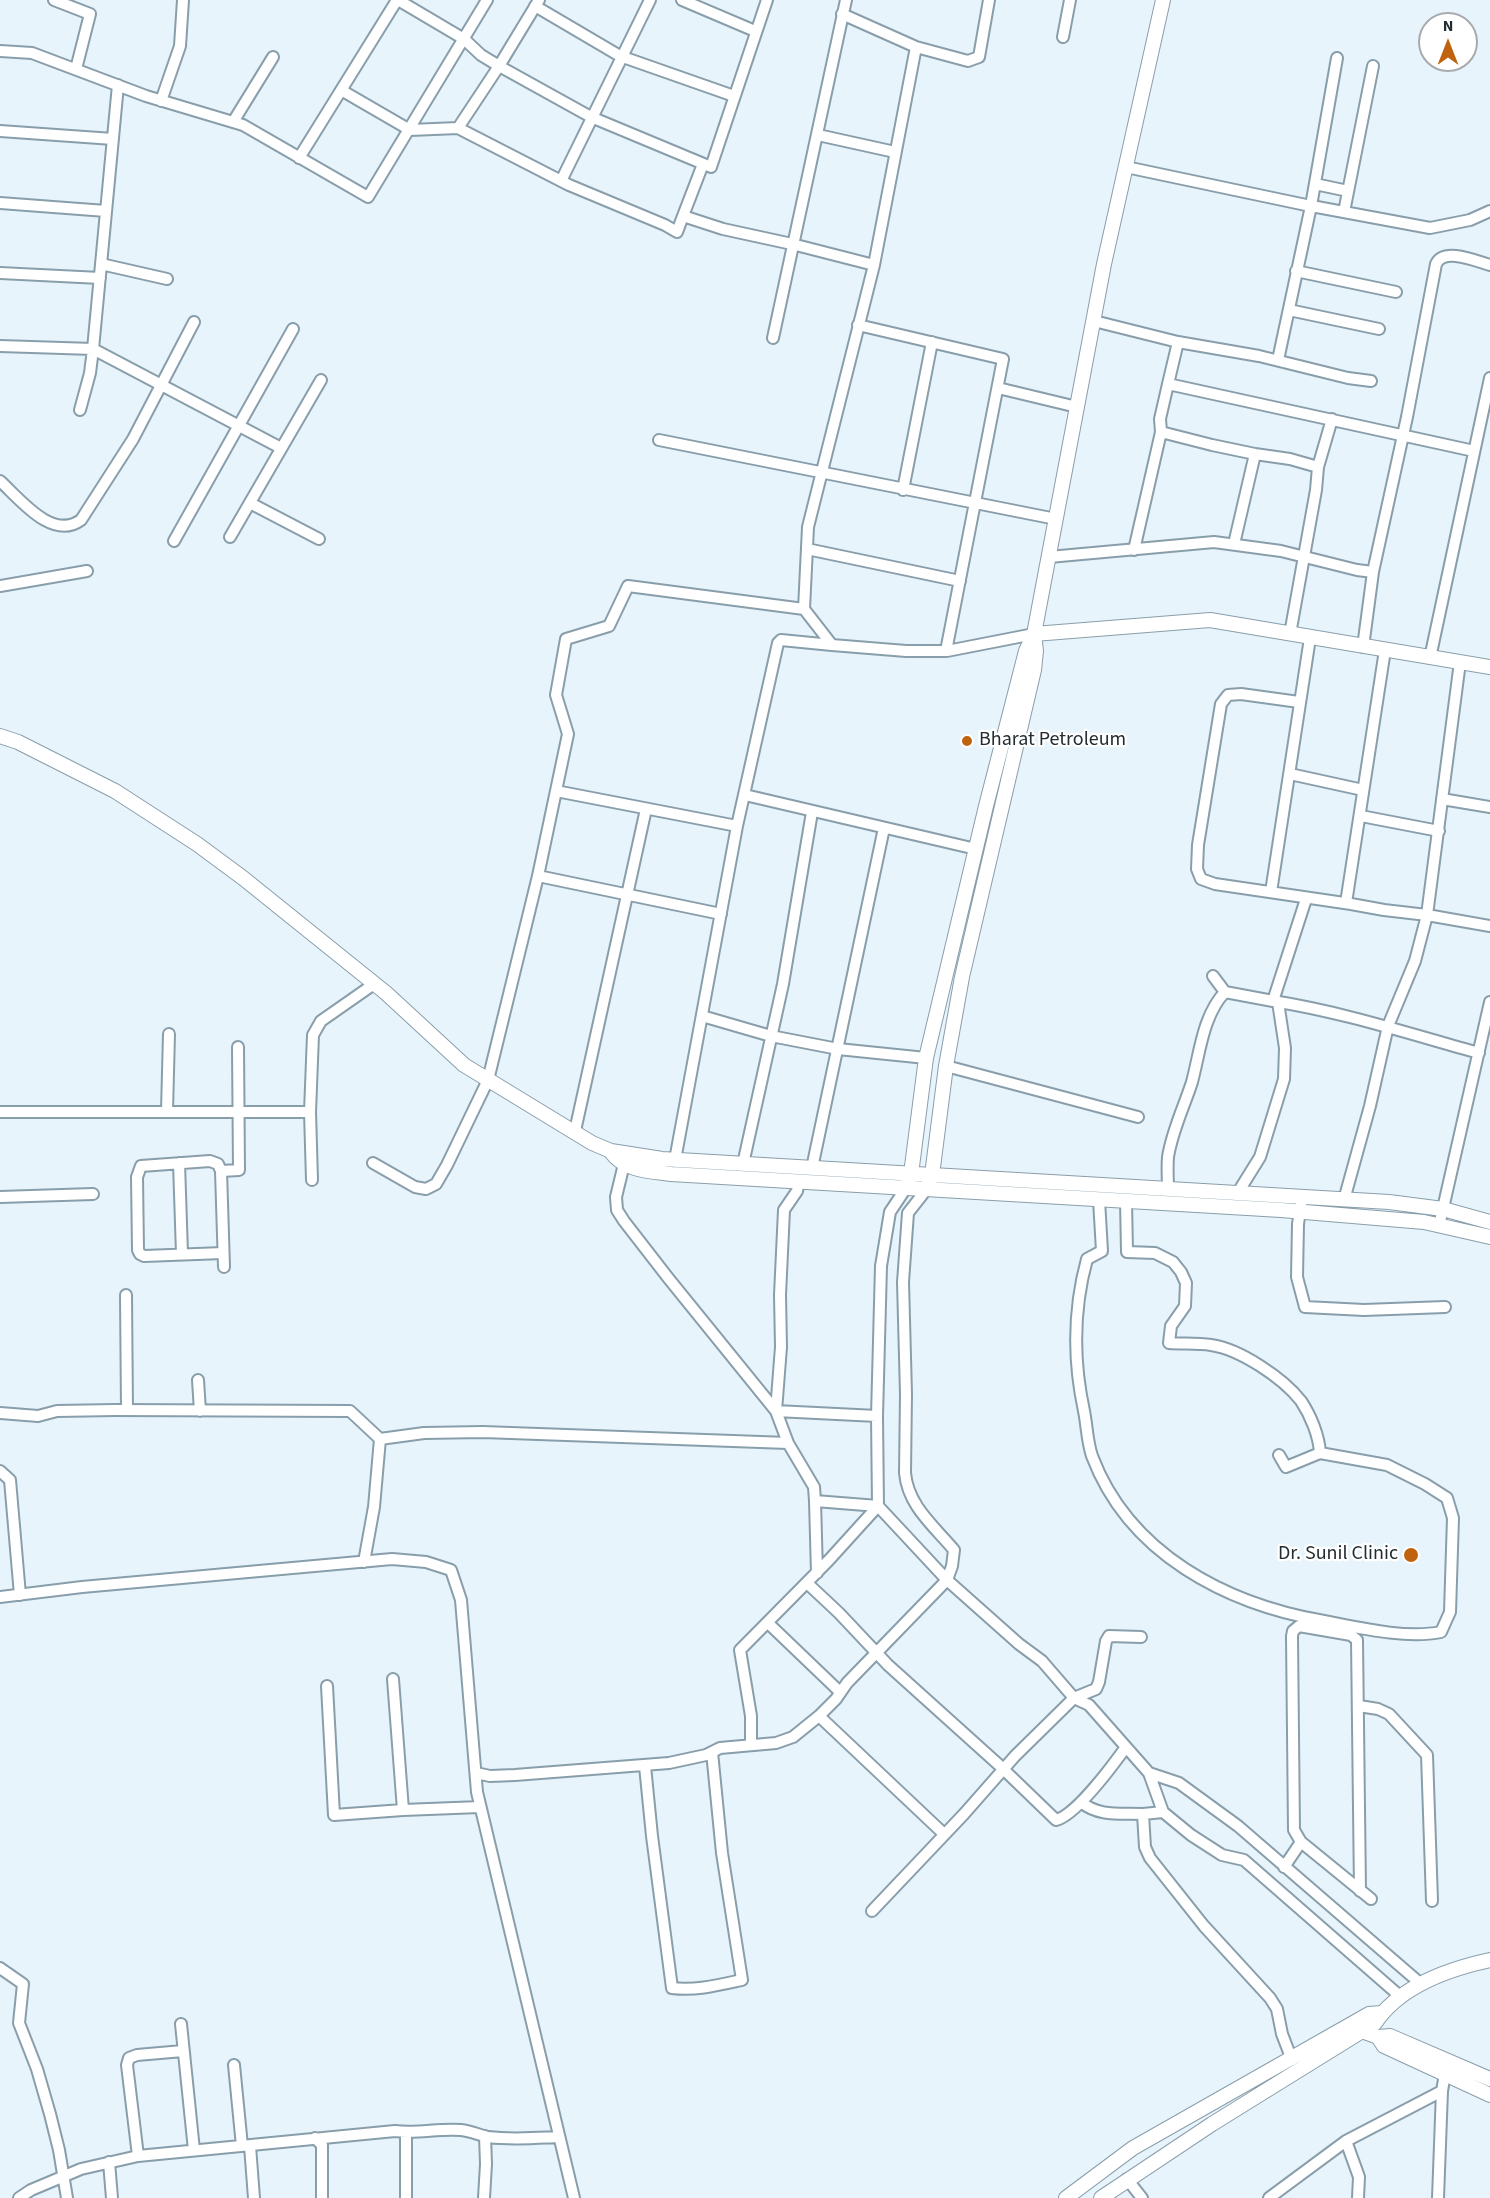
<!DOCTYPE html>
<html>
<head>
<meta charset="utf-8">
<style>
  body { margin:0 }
  #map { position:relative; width:1490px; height:2198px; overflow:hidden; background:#e7f4fc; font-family:"Source Sans 3",sans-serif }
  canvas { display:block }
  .north { position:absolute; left:1418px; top:12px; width:60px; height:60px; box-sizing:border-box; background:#fff; border:2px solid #a7abad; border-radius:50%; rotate:0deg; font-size:16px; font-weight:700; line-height:24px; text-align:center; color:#232c31 }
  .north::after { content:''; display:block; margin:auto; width:21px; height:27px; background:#bf630e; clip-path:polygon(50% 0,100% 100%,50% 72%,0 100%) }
</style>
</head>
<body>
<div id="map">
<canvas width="1490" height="2198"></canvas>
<div class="north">N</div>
</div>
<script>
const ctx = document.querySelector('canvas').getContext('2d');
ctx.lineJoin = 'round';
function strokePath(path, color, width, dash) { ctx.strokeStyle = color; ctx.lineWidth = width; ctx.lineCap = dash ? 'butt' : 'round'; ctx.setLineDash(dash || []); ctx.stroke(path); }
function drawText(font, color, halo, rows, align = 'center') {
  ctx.font = font + ' "Source Sans 3",sans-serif'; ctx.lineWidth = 4.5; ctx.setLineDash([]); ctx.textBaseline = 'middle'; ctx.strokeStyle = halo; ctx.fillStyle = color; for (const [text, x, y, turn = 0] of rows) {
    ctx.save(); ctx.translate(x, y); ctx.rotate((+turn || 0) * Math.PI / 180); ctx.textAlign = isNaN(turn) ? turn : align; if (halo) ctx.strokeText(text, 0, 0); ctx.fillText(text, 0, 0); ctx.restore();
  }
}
const minor = new Path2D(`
  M54,0L90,14L76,69
  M398,0L464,39L481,55L499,66L458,128
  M539,0L499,66L591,117L711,167L767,0
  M682,0L755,31
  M535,6L620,56L734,96
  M842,14L916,47L968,61L979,57L989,0
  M1063,37L1070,0
  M916,47L874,265L808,527L804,609L832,645L906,651H947L1034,634
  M0,51L32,53L146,96L243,125L368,197L487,0
  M118,85L93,349L281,448
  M341,90L410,130L458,128L569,185L665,225L677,232L683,216
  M161,101L180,46L183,0
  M233,122L273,57
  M0,131L113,139
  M818,135L895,152
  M299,158L397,0
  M703,164L683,216L723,229L792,244L874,265
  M1126,167L1306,205L1430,228L1470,220L1490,211
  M561,181L650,0
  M1315,184L1348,191
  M0,203L106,211
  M1344,212L1373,66
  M101,264L167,279
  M1296,271L1396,292
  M0,273L100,278
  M1289,310L1379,329
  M1094,321L1178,342L1259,356L1348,378L1371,381
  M858,325L1003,359L946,651
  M773,338L846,0
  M0,346L93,349L90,373L80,410
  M1278,360L1311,206L1337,58
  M1168,384L1178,342
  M998,388L1077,407
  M1161,432L1160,419L1168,384L1474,451
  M659,440L1056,519
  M1318,467L1332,419
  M0,481C20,499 52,541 81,520L133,439L194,322
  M903,490L932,342
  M250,503L319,539
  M230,537L321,380
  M174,541L293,329
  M1234,544L1255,454
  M807,549L960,581
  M1134,550L1161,432L1212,445L1255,454L1290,459L1318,467L1316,490L1290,634
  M1049,557L1214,542L1281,551L1357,570L1373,572L1363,647
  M1373,572L1407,417L1436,264C1444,247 1476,261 1490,265
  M0,586L87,571
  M1430,658L1490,378
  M1299,702L1241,694L1228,695L1221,704L1198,845L1197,869L1201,879L1215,884L1351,904L1384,910L1427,915L1490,926
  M1290,774L1363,790
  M556,791L737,826
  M745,795L976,849
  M1442,799L1490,807
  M1361,816L1439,831
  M538,876L721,914
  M1271,892L1310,638
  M1306,899L1273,1001C1343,1012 1410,1034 1479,1053
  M1346,903L1385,650
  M1213,976L1225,992L1273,1001
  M702,1016L771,1036L838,1049L926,1058
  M946,1066L1138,1117
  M167,1111L169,1034
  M0,1112H310
  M575,1131L646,809
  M675,1160L737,826L778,643L781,640L832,645
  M179,1163L182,1254
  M373,1163L415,1187L426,1189L436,1184L447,1165L488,1080L538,876L568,734L556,695L566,639L609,626L628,586L804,609
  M624,1164L616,1197L617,1210L624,1221L669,1279L776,1411L788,1443L814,1487L815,1501
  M743,1164L783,984L812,812
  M812,1168L884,828
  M221,1171L218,1164L210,1161L141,1166L137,1177L138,1250L140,1254L144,1256L223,1253
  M312,1180L310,1112L313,1035L321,1021L374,984
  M799,1182L797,1191L784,1210L780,1295L781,1347L776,1411L877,1416
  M906,1188L890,1212L881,1266L877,1416L878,1506L947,1580L1019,1644L1042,1661L1074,1698L1089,1705L1149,1773L1163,1812L1191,1835L1222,1855L1244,1860L1401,1997
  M1168,1190C1168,1179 1167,1168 1168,1157C1172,1131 1184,1107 1192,1082C1200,1052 1203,1015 1225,992
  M1237,1194L1260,1157L1284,1079L1285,1048L1278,1002
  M0,1197L93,1194
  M1099,1200L1102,1251L1087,1259C1073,1310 1073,1360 1084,1411C1087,1426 1087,1441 1092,1456C1129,1554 1226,1604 1324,1621C1360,1628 1406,1639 1441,1632L1450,1612L1453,1518L1447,1498L1425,1484L1387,1465L1320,1453C1319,1436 1311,1416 1301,1401C1283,1378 1240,1349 1211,1345C1197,1343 1183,1344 1169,1343L1171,1326L1185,1306L1186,1283L1181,1272L1173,1262L1155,1253L1127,1252L1126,1201
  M1344,1200L1370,1106L1388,1026L1415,961L1427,915L1460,662
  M1301,1204L1298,1224L1297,1277L1305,1307L1364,1310L1445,1307
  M1439,1226L1490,1002
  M224,1267L221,1171L239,1170L238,1047
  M126,1295L127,1410
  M198,1380L200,1411
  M0,1413L38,1416L57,1411L115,1410L350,1411L380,1439
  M380,1439L424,1433L483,1432L788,1443
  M1279,1455L1286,1467L1320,1453
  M0,1471L10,1480L20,1595
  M364,1562L374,1507L380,1439
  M817,1573L815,1501L878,1506
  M807,1583L839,1613L888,1665L999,1765L1056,1820C1076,1815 1113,1765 1126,1747
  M0,1597L82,1587L392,1559L426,1562L451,1570L461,1600L477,1792L574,2198
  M768,1623L840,1692
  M393,1679L403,1810L480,1807
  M327,1686L334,1815L403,1810
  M1359,1706L1378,1709L1389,1714L1427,1755L1432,1901
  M819,1716L944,1834
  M751,1744V1716L740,1650L829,1560L878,1506
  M645,1766L652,1836L672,1988C696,1991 719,1985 742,1980L722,1853L712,1752
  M476,1773L490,1776L515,1775L669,1763L706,1755L720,1748L776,1743L793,1737L819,1716L836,1699L847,1683L947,1580L952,1566L954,1550C934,1526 908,1506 905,1473L906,1394L903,1282L908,1213L926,1190
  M1149,1773L1179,1783L1238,1826L1421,1984
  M1081,1802C1099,1817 1120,1813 1143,1814
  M1163,1812L1143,1814L1145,1847L1150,1858L1204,1926L1270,1998L1277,2009L1282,2034L1292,2060
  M1284,1867L1301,1842
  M1360,1891L1357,1640L1351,1635L1299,1626L1293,1631L1292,1636L1294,1830L1301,1842L1371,1899
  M872,1911L964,1814L1015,1756L1074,1698L1096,1689L1099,1682L1106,1641L1109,1636L1141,1637
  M0,1968L23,1984L19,2023L37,2069L50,2114L59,2150L67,2198
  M181,2024L194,2150
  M234,2065L242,2146
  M315,2138L322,2145V2198
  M1346,2141L1359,2177L1358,2198
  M250,2146L254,2198
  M138,2156L127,2065L129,2058L137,2055L183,2051
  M109,2162L112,2198
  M1127,2179L1142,2198
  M19,2198L31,2190L81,2169L138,2156L395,2131C417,2134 439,2128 461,2130C471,2131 479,2135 488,2137C512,2140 535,2138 559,2137
  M406,2198V2132
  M484,2198L486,2164L485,2136
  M1269,2198L1346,2141L1442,2091L1445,2074
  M1438,2198L1442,2091`);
const tertiary = new Path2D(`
  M1034,634L1210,620L1490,667
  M0,736L18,742L115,791L197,844L243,878L386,993L464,1065L592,1143L611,1151L662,1159L1389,1202L1443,1209L1490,1222
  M611,1152C625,1171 649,1171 671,1174L1281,1210L1424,1222L1490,1237
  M929,1182L932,1175L946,1066L962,977L1034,670L1036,651L1034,634
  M906,1188L911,1174L926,1058L986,806L1026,651L1034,634L1104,264L1163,0
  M1359,2030L1378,2037L1390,2036L1490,2079
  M1378,2037L1384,2046L1490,2095
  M1066,2198L1133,2148L1369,2014L1382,2013
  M1101,2198L1212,2124L1375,2023C1399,1987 1448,1969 1490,1960`);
const markers = [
  [967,741,6,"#bf630e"],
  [1411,1555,8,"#bf630e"]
];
const poiNames = [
  ["Bharat Petroleum",979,741],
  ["Dr. Sunil Clinic",1398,1555,"right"]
];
strokePath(minor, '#899eab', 14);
strokePath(tertiary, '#899eab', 16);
strokePath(minor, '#fff', 10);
strokePath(tertiary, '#fff', 14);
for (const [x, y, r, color] of markers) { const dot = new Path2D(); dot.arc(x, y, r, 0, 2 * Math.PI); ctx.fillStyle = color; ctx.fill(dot); strokePath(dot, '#fff', 2); }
drawText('20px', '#232c31', '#fff', poiNames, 'left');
</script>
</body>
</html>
